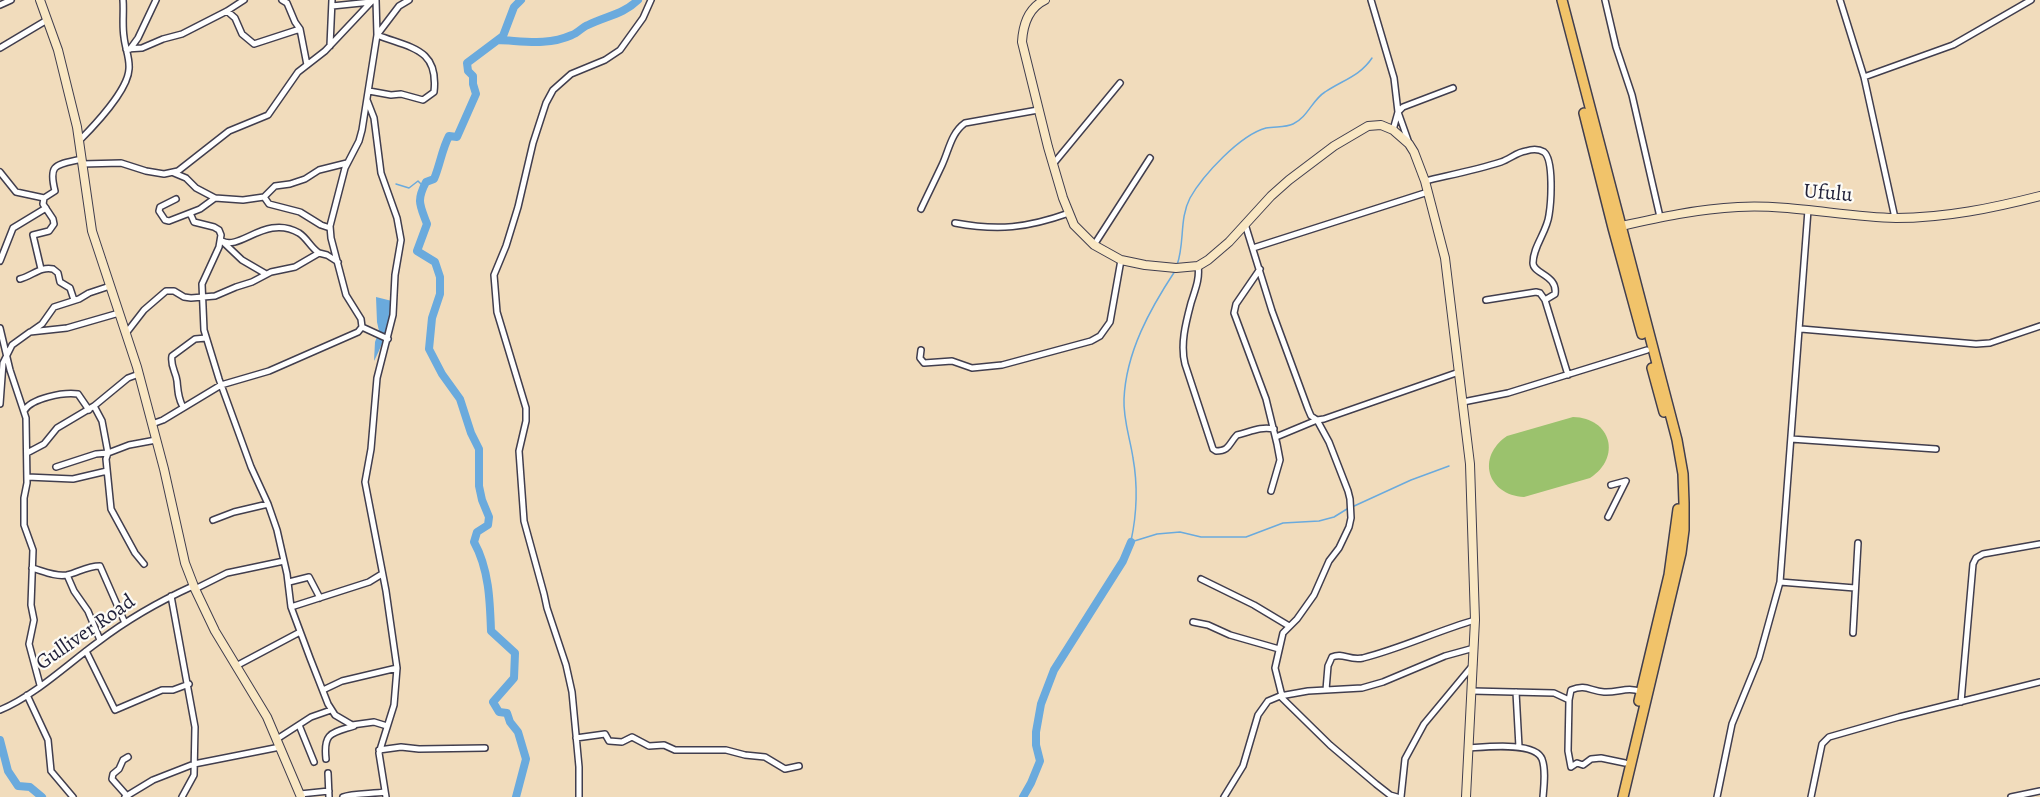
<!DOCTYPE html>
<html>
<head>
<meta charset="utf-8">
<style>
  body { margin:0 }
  canvas { display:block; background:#f1dcbc }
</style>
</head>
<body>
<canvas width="2040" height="797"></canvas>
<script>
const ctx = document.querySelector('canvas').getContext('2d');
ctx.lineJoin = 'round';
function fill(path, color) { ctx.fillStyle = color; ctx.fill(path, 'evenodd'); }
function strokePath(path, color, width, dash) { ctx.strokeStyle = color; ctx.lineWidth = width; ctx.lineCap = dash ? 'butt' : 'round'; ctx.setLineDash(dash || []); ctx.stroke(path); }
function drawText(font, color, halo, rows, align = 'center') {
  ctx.font = font + ' Alegreya,serif'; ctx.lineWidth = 4.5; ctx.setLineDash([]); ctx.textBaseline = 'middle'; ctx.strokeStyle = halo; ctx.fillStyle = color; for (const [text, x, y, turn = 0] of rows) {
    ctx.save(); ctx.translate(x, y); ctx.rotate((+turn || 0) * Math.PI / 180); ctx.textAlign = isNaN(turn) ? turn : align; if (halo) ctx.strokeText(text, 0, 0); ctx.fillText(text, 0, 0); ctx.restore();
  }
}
const green = new Path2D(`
  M1573,417C1611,418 1622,457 1590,478L1524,497C1487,495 1476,457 1507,436Z`);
const water = new Path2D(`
  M376,297L392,301C392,318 382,347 374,361L375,342L379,331L377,322Z`);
const stream = new Path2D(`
  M396,184L409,188L418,181L424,187
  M1177,265C1185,243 1179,219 1190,198C1203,175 1240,135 1266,128C1275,126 1285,128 1293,124C1308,117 1312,100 1325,92C1343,80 1360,76 1372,58
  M1352,507L1411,480L1449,466
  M1131,541C1137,513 1138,486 1133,458C1130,438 1123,419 1124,399C1126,352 1150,309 1175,271
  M1131,542L1157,534L1180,532L1201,537H1246L1283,523L1319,521L1334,517L1347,509`);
const river = new Path2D(`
  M498,40C524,41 547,46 572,35C578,33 582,27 588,25C606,16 624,14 638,0
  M0,740L8,771L18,786L30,787L42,797
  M516,797L526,759L518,732L510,722L507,713L499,712L493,702L514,678L515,653L491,631C490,601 489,569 474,542L477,532L488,525L489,517L482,500L479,486V449L471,433L460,399L442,374L429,349L432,318L440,294V277L435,262L417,251L427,224C420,205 416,201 426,182L434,179C440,165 442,149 449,136L457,137L476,94L473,84V76L468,71L467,63L503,36L514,7L521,0
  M1023,797L1031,783L1040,761L1036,745V732L1041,704L1054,670L1123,561L1131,542`);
const street = new Path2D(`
  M282,0L287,3L295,22L300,29L307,65
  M1371,0L1394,78L1398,112L1409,143
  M1605,0L1616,47L1632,95L1660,217
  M1840,0L1864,77L1895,218
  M0,5L11,0
  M332,6L371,2
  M227,11L235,18L242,34L254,44L300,29
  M330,46L332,0
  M0,48L47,20
  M126,49L142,48L163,39L182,34L227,11L244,0
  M130,49L138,38L156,0
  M1864,77L1953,45L2031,0
  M369,91L391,95L401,94L423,100L434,92C439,48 410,48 377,35L399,6L409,0
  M367,100L374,118L381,173L397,218L401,240L395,275L393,315L377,378L371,449L365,482L386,591L397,668L394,705L379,753L386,797
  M1393,130L1398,112L1403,107L1453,88
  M79,141C94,126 128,90 129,69C130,58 125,48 124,37C122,25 124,12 123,0
  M1054,163L1120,83
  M82,164L121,163L146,171L164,174L178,171L229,131L268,115L298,72L325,51L373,0
  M0,172L16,192L44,198L55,191C48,163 56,165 82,159
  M174,173L186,178L196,188L215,198L243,200L264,197L275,186L290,184L305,179L319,170L347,163
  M1425,181C1450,175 1476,170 1501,162C1510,159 1517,152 1526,151C1532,149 1539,149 1544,152C1554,160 1551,203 1549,215C1547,232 1533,246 1533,263C1533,274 1558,275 1555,294L1545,300
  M264,197L269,204L300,212L321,225L330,228
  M176,199L160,207L159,211L165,220L169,221L200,209L215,198
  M921,209C928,194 935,180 942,165C949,150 951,133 965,123L1038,110
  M190,213L194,222L214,227L219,230L221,235L219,247L202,284L204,330L219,379L251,467L268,504L277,530L287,574L291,607L310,658L328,704L335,715L352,725L374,722L387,726
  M955,223C998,231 1027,228 1069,213
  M1245,224L1272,311L1308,409L1311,416L1317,420L1324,419L1459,372
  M222,241C240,251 266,214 299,233C307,238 311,248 319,253
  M222,241L242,260L266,274
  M1094,245L1150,158
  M1253,248L1428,192
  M0,261L13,228L46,208
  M1198,266C1200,279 1195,290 1191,303C1186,322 1180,344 1185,364L1213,449L1216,451C1230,451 1229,443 1237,435C1250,432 1260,426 1274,429
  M41,269L33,235L49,231L54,224L53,219L43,204L44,198
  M1260,269L1236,304L1234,313L1266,399L1277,444L1280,460L1271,491
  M20,279C32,276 41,266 53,269L58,273L60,282L70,288L74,300
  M1486,300L1536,292L1540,293L1545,300L1568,375
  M362,327L388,339
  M0,328L10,370L26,418L27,483L24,498V525L33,550L31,605L34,620L29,644L40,685
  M1801,329L1976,344L1990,343L2040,326
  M32,331L42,324L54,307L79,299L89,293L110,286
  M127,332L144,310L166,291H174L184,297L191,298L215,296L236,287L252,282L271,272L295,267L319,253L327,255L338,262
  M921,350L920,358L924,363L952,361L972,368L1002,365L1091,341L1100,336L1110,322L1121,260
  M1463,402L1508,393L1647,350
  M0,404L3,363L12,345L30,332L67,328L119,313
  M183,407C178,398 178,391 177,381C176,372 170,366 172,356L195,339L206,338
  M24,411C31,398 64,392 78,394L89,410
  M152,424L163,420L221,385L269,371L358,332L362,327L361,319L346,295L331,238L330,226L345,168L359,141L362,130L377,35L376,0
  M1276,437L1317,420L1329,442L1348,491L1350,499L1351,518L1349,527L1339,548L1329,561L1314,595L1297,619L1283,633L1275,668L1282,696
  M1791,439L1936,449
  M27,453L44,444L57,428L94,406L128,378L139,374
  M56,467L96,454L108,453L102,421L94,406
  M27,477L73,479L107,471
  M1608,517L1626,481L1611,485
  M213,520L234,512L268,504
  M144,564L135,553L111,509L106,459L108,453L129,445L156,440
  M32,568C43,571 55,577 67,575C79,572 87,566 100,566L125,623
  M67,575L74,591L88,611L100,640
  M1201,579L1254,605L1289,626
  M289,582L309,577L320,598
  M1780,582L1855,588
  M195,589L227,573L284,561
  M171,596L195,727L194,775L182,797
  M291,607L369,582L382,574
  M1193,622L1208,625L1230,635L1279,649
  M1853,633L1858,543
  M86,651L115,710L162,690H173L189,684
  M236,666L300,632
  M323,690L342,681L397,668
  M1326,690L1328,666L1332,657C1343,652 1349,661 1363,658C1402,648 1437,631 1475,620
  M1472,691L1554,693L1569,700L1568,751L1571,767L1577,763L1583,765L1591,759L1601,758L1625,763
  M1516,692L1519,747
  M27,695L48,740L51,771L73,797
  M1280,696L1330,745L1376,784L1390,795L1397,797
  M1569,700L1571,690C1586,684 1590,691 1604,692C1618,693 1628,686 1641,692
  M1961,702L1973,564L1976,558L1983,554L2040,544
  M0,710C33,697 69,663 98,642C128,619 160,601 193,586
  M299,725L314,762
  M576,738L605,734L609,741L622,742L632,737L649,746L664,745L675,750H726L745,755L765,757L785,769L799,766
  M277,739L311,717L331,710
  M1469,748C1485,747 1535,741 1542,759C1546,770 1544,785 1543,797
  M379,750L401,747L419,749L485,748
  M326,759C323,732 332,733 354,726
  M328,773L329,797
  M300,794L329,791
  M125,797L153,780L194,764L280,747
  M128,797L112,779L113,774L119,769L123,760L128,757
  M343,797C352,793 373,794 385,792
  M579,797V767L572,692L566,665L547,608L544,594L524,521L519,451L526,421V408L497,312L494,275L506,246L518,207L533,143L546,103L553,90L571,74L605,60L620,50L643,18L651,0
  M1224,797L1243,766L1258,715L1268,701L1280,696L1308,691L1362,688L1383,682L1445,656L1474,648
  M1401,797L1405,759L1424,724L1473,665
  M1717,797L1732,724L1759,658L1780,582L1808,210
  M1811,797L1822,744L1829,737L1899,717L2040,682
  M2011,797L2040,791`);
const secondary = new Path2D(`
  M40,0L58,50L77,127L92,231L137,367L164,469L185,563L195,589L215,631L267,717L301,797
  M1045,0C1028,8 1023,25 1022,42L1048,147L1063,198L1074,225L1094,245L1121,260L1145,265L1176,268L1198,266L1208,260L1229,242L1271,196L1289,180L1334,146L1368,126L1381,125L1393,130L1409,144L1414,152L1425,181L1445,258L1470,464L1475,620L1466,797
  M1617,227C1657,218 1696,209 1738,207C1791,204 1844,217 1896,218C1945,218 1993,208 2040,196`);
const highway = new Path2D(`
  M1562,0L1677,440L1683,474L1684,503V530L1681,553L1623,797
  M1584,113L1613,228L1642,334
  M1652,368L1664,412
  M1639,701L1669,575L1678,509`);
const streetNames = [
  ["Ufulu",1828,194,5],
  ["Gulliver Road",86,633,-35]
];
fill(green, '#9bc26d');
fill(water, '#6aaadd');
strokePath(stream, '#6aaadd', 1.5);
strokePath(river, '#6aaadd', 8);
strokePath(street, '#413e4e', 8);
strokePath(secondary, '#413e4e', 10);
strokePath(highway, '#413e4e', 12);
strokePath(street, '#fff', 5);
strokePath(secondary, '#f9e7c3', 8);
strokePath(highway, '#f1c36a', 9);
drawText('21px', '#22223b', '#fdfcf7', streetNames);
</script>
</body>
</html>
